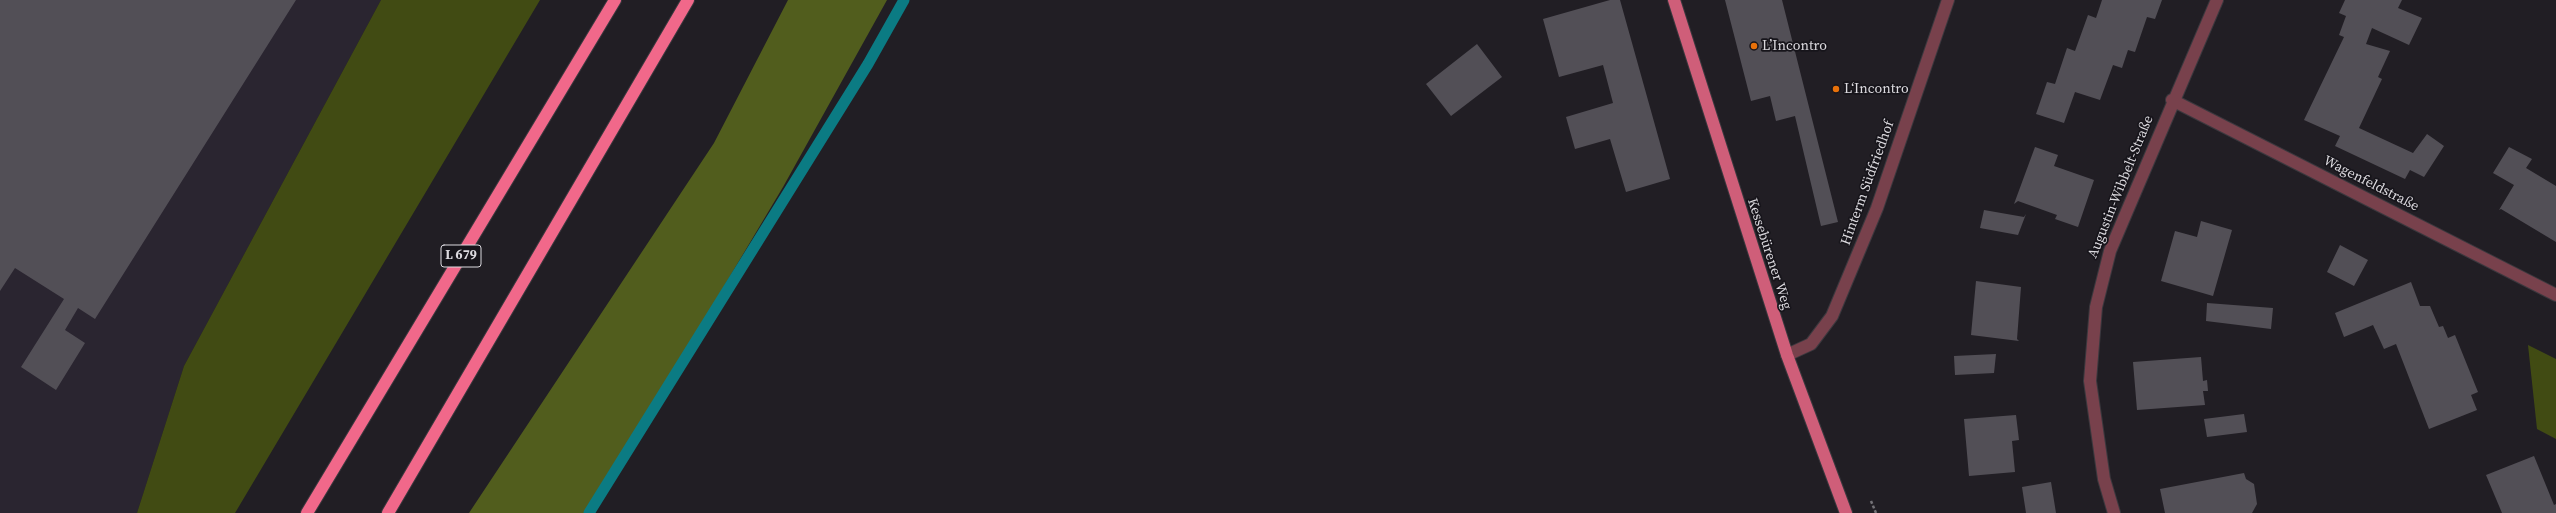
<!DOCTYPE html>
<html>
<head>
<meta charset="utf-8">
<style>
  body { margin:0 }
  canvas { display:block; background:#211e24 }
</style>
</head>
<body>
<canvas width="2556" height="513"></canvas>
<script>
const ctx = document.querySelector('canvas').getContext('2d');
ctx.lineJoin = 'round';
function fill(path, color) { ctx.fillStyle = color; ctx.fill(path, 'evenodd'); }
function strokePath(path, color, width, dash) { ctx.strokeStyle = color; ctx.lineWidth = width; ctx.lineCap = dash ? 'butt' : 'round'; ctx.setLineDash(dash || []); ctx.stroke(path); }
function drawText(font, color, halo, rows, align = 'center') {
  ctx.font = font + ' "Source Serif 4",serif'; ctx.lineWidth = 3.5; ctx.setLineDash([]); ctx.textBaseline = 'middle'; ctx.strokeStyle = halo; ctx.fillStyle = color; for (const [text, x, y, turn = 0] of rows) {
    ctx.save(); ctx.translate(x, y); ctx.rotate((+turn || 0) * Math.PI / 180); ctx.textAlign = isNaN(turn) ? turn : align; if (halo) ctx.strokeText(text, 0, 0); ctx.fillText(text, 0, 0); ctx.restore();
  }
}
const built = new Path2D(`
  M0,0H381L184,366L137,513H0Z`);
const green = new Path2D(`
  M381,0H540L235,513H137L184,366Z
  M2528,345L2556,359V439L2537,429Z`);
const forest = new Path2D(`
  M788,0H887L783,187L589,513H469L714,143Z`);
const stream = new Path2D(`
  M589,513L868,64L904,0`);
const building = new Path2D(`
  M0,0H296L95,319L78,308L65,330L85,343L56,390L21,367L64,299L15,268L0,291Z
  M1610,0H1620L1670,179L1626,192L1610,139L1575,149L1566,117L1613,103L1603,65L1559,77L1543,19Z
  M1725,0H1782L1838,222L1821,226L1795,116L1776,121L1770,96L1751,101Z
  M2102,0H2162L2155,19L2147,17L2135,52L2128,50L2122,68L2113,65L2100,100L2075,92L2064,123L2036,114L2047,82L2055,84L2067,48L2075,51L2088,15L2096,18Z
  M2345,0H2402L2398,8L2422,18L2409,45L2372,28L2366,44L2390,51L2378,77L2382,79L2359,128L2413,153L2427,134L2444,146L2424,177L2410,170L2405,179L2335,146L2340,136L2304,120L2344,37L2339,35L2346,16L2339,13Z
  M1477,44L1502,77L1451,116L1426,84Z
  M2035,147L2058,155L2054,166L2094,180L2078,227L2055,219L2057,215L2018,201L2014,204Z
  M2509,147L2532,159L2526,168L2556,186V242L2501,209L2499,210L2514,185L2493,173Z
  M1984,210L2024,217L2026,214L2018,235L1980,228Z
  M2201,221L2232,230L2213,296L2161,281L2175,231L2197,237Z
  M2340,245L2368,260L2354,286L2327,272Z
  M1976,281L2021,287L2017,339L2019,341L1971,335Z
  M2411,282L2420,306H2430L2439,327L2443,326L2448,338L2455,335L2478,392L2471,395L2477,410L2429,429L2396,344L2384,349L2373,325L2344,337L2335,313Z
  M2207,303L2273,308L2271,329L2206,321Z
  M1996,354L1994,373L1955,375L1954,356Z
  M2201,357L2203,381L2207,380L2208,391H2203L2205,405L2137,410L2133,362Z
  M2244,414L2247,432L2207,437L2204,419Z
  M2016,415L2019,440L2012,441L2015,472L1969,476L1964,419Z
  M2534,456L2554,505L2556,504V513H2502L2486,475Z
  M2244,473L2246,479L2254,484L2257,504L2252,513H2165L2160,489Z
  M2051,482L2056,513H2026L2022,487Z`);
const path = new Path2D(`
  M1871,501L1876,513`);
const minor = new Path2D(`
  M2172,100L2556,295
  M1787,355L1811,344L1832,316L1877,208L1948,0
  M2114,513L2104,479L2090,381L2096,307L2110,251L2217,0`);
const major = new Path2D(`
  M1674,0L1787,355L1846,513`);
const highway = new Path2D(`
  M307,513L615,0
  M388,513L688,0`);
const markers = [
  [1754,46,4,"#e8710a"],
  [1836,89,4,"#e8710a"]
];
const shields = [
  [461,256,40]
];
const shieldNames = [
  ["L 679",461,256]
];
const poiNames = [
  ["L’Incontro",1762,46],
  ["L‘Incontro",1844,89]
];
const streetNames = [
  ["Hinterm Südfriedhof",1868,183,-70],
  ["Wagenfeldstraße",2371,184,27],
  ["Augustin-Wibbelt-Straße",2121,187,-68],
  ["Kessebürener Weg",1769,254,72]
];
fill(built, '#2a2530');
fill(green, '#414b13');
fill(forest, '#515d1d');
strokePath(stream, '#0b7b83', 11);
fill(building, '#524f56');
strokePath(minor, '#3b383e', 14);
strokePath(major, '#3b383e', 14);
strokePath(highway, '#3b383e', 14);
strokePath(path, '#747277', 2.5, [3, 2]);
strokePath(minor, '#78414c', 12);
strokePath(major, '#cf5e79', 12);
strokePath(highway, '#f1688a', 12);
for (const [x, y, r, color] of markers) { const dot = new Path2D(); dot.arc(x, y, r, 0, 2 * Math.PI); ctx.fillStyle = color; ctx.fill(dot); strokePath(dot, '#17151b', 1.5); }
for (const [x, y, w] of shields) { const box = new Path2D(); box.roundRect(x - w / 2, y - 11, w, 22, 3); ctx.fillStyle = '#17151b'; ctx.fill(box); strokePath(box, '#dcdadf', 1); }
drawText('bold 13px', '#dcdadf', null, shieldNames);
drawText('14px', '#dcdadf', '#17151b', poiNames, 'left');
drawText('14px', '#dcdadf', '#17151b', streetNames);
</script>
</body>
</html>
